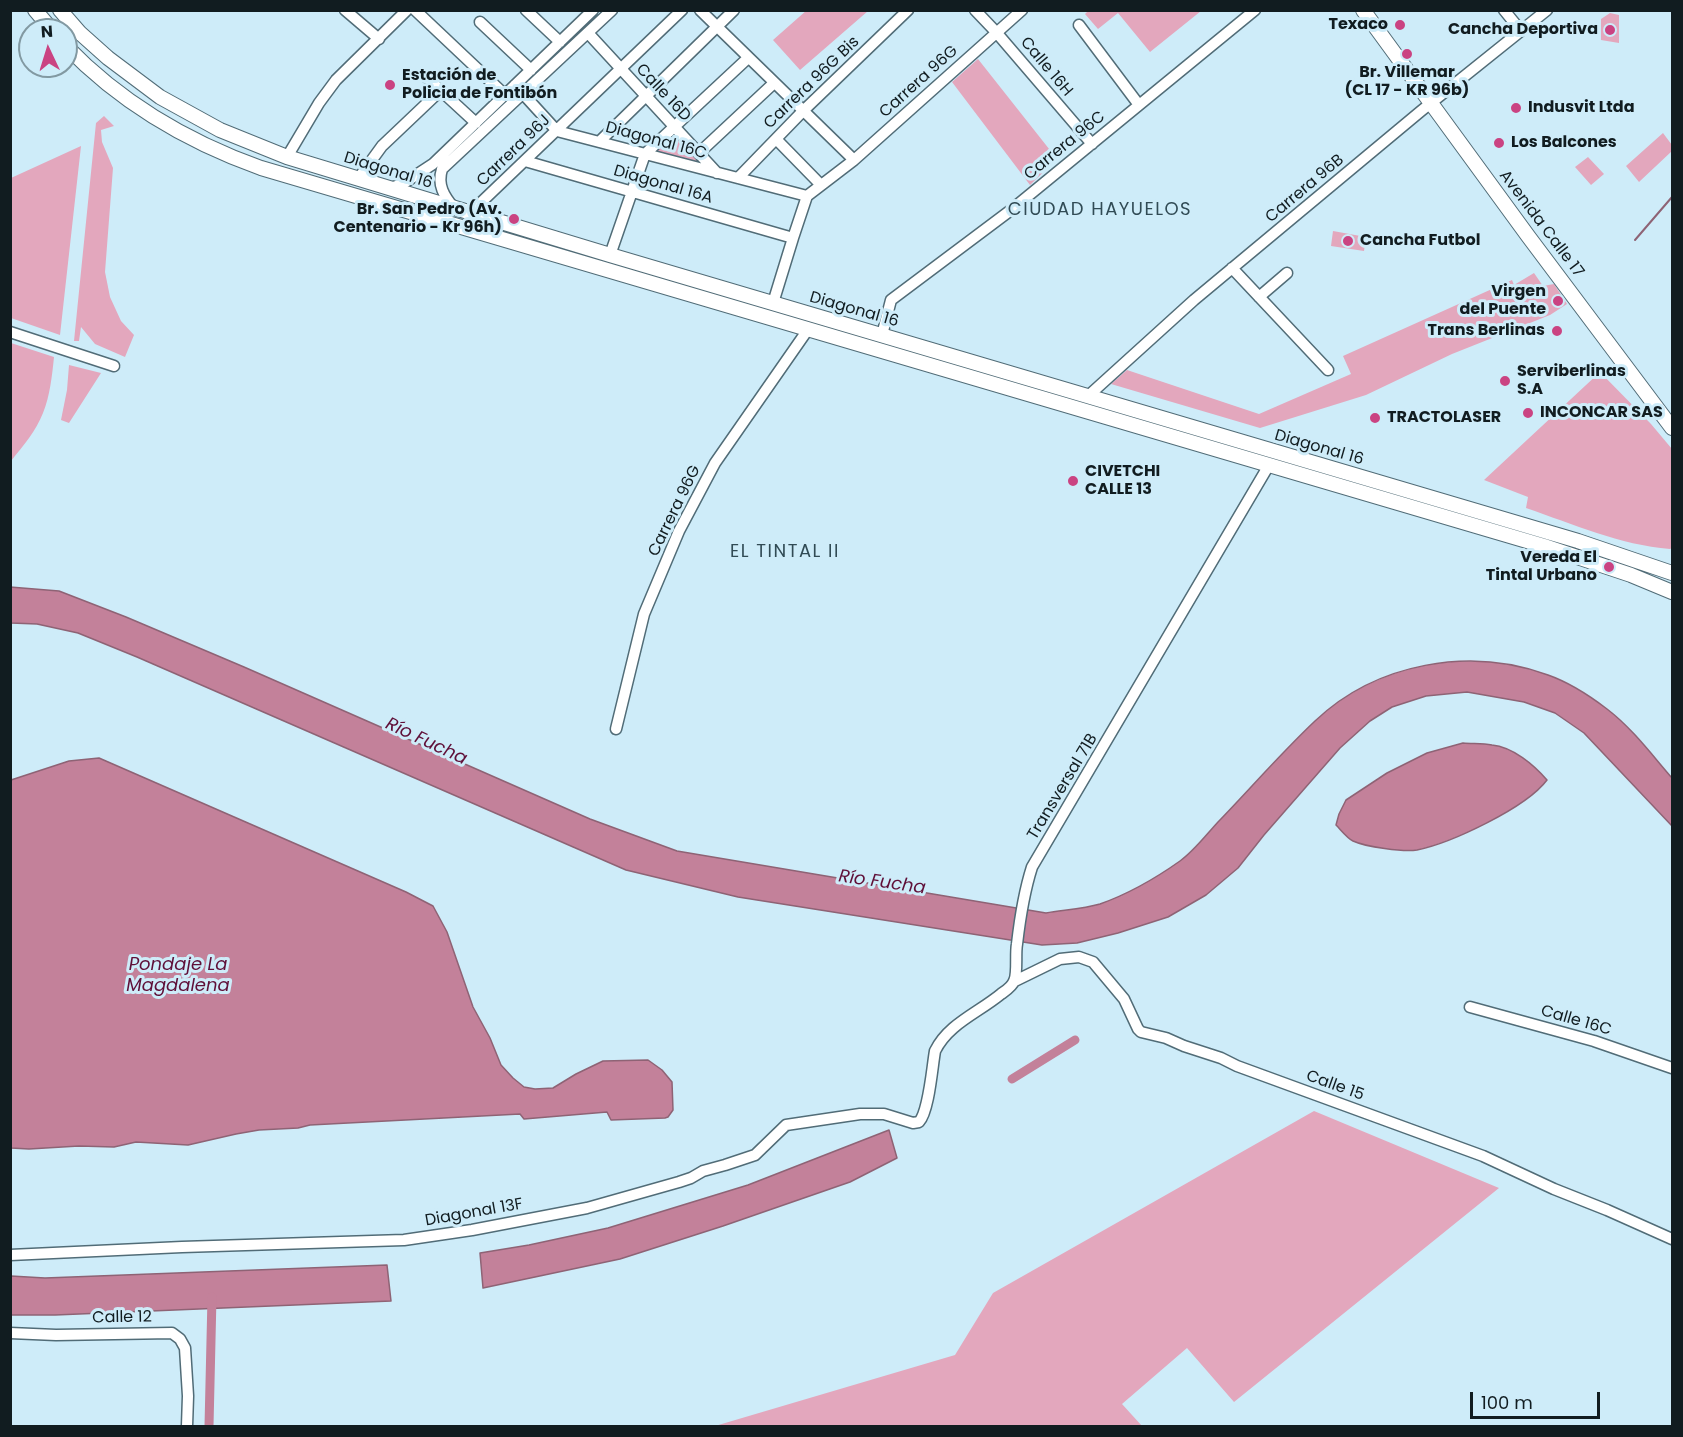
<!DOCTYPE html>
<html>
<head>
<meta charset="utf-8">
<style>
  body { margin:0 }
  #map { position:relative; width:1683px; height:1437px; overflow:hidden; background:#ceecf9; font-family:Poppins,sans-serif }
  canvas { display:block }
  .frame { position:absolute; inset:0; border:12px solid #111c20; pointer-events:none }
  .north { position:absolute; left:18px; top:18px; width:60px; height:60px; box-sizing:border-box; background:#ceecf9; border:2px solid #8299a2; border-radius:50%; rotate:356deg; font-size:16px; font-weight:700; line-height:24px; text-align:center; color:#111c20 }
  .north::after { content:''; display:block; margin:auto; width:21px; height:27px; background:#ca4382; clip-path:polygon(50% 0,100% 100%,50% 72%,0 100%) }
  .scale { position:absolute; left:1470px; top:1392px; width:130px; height:27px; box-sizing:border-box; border:3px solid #111c20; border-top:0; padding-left:8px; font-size:18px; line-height:21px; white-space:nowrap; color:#111c20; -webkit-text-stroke:4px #ceecf9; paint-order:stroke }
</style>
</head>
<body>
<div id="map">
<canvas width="1683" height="1437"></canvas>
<div class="frame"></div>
<div class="north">N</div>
<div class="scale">100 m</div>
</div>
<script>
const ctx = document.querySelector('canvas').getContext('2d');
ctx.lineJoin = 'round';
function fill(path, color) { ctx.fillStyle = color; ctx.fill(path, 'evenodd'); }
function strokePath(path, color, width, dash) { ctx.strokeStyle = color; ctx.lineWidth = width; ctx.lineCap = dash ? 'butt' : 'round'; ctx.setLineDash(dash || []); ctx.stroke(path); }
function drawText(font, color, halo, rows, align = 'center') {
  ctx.font = font + ' Poppins,sans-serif'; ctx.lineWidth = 6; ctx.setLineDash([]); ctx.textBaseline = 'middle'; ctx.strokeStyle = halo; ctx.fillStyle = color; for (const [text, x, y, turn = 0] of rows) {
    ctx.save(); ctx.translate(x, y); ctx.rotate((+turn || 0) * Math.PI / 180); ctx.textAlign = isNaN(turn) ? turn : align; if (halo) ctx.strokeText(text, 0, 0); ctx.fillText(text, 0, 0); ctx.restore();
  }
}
const green = new Path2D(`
  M807,10H868V11L800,70L773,40Z
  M1089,10H1201V11L1150,52L1118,13L1098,29L1085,14Z
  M1610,13L1619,15V43L1601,40V19Z
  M978,59L1057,159L1030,185L952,82Z
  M104,116L114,126L101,130L102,142L113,168L105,272L110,297L121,321L134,335L125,357L95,344L81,327L79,341H74L96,123Z
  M677,131L708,167L653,151Z
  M1663,133L1672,145V151L1639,182L1626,166Z
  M81,146L60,335L11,318V178Z
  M1588,157L1604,174L1591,185L1575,167Z
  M1333,231L1366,237L1364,251L1331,246Z
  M1534,273L1543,286L1554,284L1567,304L1550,315L1452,354L1366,395L1260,428L1111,384L1127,370L1259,414L1351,374L1343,356L1512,280L1514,285Z
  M11,343L54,357C52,376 50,396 43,413C36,431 23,446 11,461Z
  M69,365L101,373L69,423L61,420L67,390Z
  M1600,372L1651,424L1672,449V548L1670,549C1620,545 1573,524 1526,508L1528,497L1484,480Z
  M1314,1111L1499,1188L1234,1402L1187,1348L1122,1404L1142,1426H715L955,1355L993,1293Z`);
const water = new Path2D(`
  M10,587L59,591L126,617L244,667L590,819L677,851L1046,913C1063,910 1083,909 1100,904C1128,894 1156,878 1180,861C1194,851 1206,835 1218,822C1250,789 1281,753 1315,721C1376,663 1470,646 1548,675C1568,682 1590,696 1607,709C1632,728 1652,755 1672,778V826L1584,733L1555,713L1524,702L1467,692L1426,696L1392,707L1370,721L1340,748L1264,835L1238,868L1206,895L1168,917L1118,933L1077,943L1042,945L738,897L626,870L137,657L78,633L37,624L11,623Z
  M1463,743C1472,744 1482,743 1492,745C1513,747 1534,765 1547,780C1526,808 1451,843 1417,850C1403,852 1366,847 1353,841C1347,838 1341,830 1336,825L1339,814L1346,800L1387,773L1427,753Z
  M99,758L406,892L433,906L447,932L473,1007L490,1038L501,1065L513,1078L524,1087L535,1089L553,1088L576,1074L603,1061L648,1060L662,1070L672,1082L673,1110L668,1117L665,1118L611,1120L607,1112L524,1119L520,1114L310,1125L298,1128L259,1130L236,1134L188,1145L136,1142L114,1147L79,1146L29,1149L11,1148V780L69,761Z
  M889,1130L897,1158L850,1182L723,1226L620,1259L483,1288L480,1253L529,1245L608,1228L748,1185Z
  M387,1265L391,1301L55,1315H11V1276L45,1278Z`);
const stream = new Path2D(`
  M1635,240L1672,197`);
const canal = new Path2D(`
  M1012,1079L1075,1040
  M209,1426L212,1297`);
const minor = new Path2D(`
  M345,10L379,39
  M415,10L505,95
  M526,10L560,42
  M700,10L854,160
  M975,10L996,32L1092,144
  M1504,10L1521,31
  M480,22L531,70
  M1079,25L1139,105
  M588,33L717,173
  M424,75L476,123
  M515,85L557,131L807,196
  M776,139L821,185
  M599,142L734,10
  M699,153L774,83
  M287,157L319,103L336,80L407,10
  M525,161L793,238
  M738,178L803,111L908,10
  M358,179L382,146L441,90
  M389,189L404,183L433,164L593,10
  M807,196L854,160L1022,10
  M454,208C444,196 437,185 442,169L612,10
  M470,213L682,10
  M610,255L645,154L748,58
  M1232,268L1328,370
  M1259,297L1287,273
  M773,303L793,238L807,196
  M10,332L114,366
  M882,335L891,300L1011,210L1255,10
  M1087,397L1194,300L1421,111L1547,10
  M616,729L644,614L679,531L715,463L809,328
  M1015,981L1060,959L1079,957L1093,962L1124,999L1138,1029L1141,1032L1166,1038L1184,1046L1221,1058L1237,1066L1483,1156L1554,1189L1607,1210L1672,1239
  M1470,1007L1594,1041L1672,1068
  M10,1255L182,1247L404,1240L472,1230L587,1208L679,1182L691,1178L703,1171L725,1165L755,1155L786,1125L860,1114H884L913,1123L919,1122C929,1111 932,1068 935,1051C948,1024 978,1013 1001,994C1005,991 1012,987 1014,981C1018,974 1015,954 1017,944C1020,918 1024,892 1032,867L1269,465
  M10,1333L56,1335L172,1333L180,1339L185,1348L188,1396L187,1426`);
const major = new Path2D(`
  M35,10L52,30
  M60,10L80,33L108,58L160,97L220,130L287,157L610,255L1578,541L1672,573
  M1363,10L1528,236L1672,428
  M66,46C120,102 188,142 261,168L1544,546L1631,575L1672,592`);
const markers = [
  [1400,25,6,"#ca4382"],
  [1610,30,6,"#ca4382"],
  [1407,54,6,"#ca4382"],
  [390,85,6,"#ca4382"],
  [1516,108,6,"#ca4382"],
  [1499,143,6,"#ca4382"],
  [514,219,6,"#ca4382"],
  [1348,241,6,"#ca4382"],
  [1558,301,6,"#ca4382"],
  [1557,331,6,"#ca4382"],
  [1505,381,6,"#ca4382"],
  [1528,413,6,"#ca4382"],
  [1375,418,6,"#ca4382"],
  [1073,481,6,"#ca4382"],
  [1609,567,6,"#ca4382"]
];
const poiNames = [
  ["Texaco",1388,25,"right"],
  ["Cancha Deportiva",1598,30,"right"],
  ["Br. Villemar",1407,73,"center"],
  ["(CL 17 - KR 96b)",1407,91,"center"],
  ["Estación de",402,76],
  ["Policia de Fontibón",402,94],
  ["Indusvit Ltda",1528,108],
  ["Los Balcones",1511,143],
  ["Br. San Pedro (Av.",502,210,"right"],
  ["Centenario - Kr 96h)",502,228,"right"],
  ["Cancha Futbol",1360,241],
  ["Virgen",1546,292,"right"],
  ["del Puente",1546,310,"right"],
  ["Trans Berlinas",1545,331,"right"],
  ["Serviberlinas",1517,372],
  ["S.A",1517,390],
  ["INCONCAR SAS",1540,413],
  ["TRACTOLASER",1387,418],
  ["CIVETCHI",1085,472],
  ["CALLE 13",1085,490],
  ["Vereda El",1597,558,"right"],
  ["Tintal Urbano",1597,576,"right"]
];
const streetNames = [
  ["Calle 16H",1046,67,50],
  ["Carrera 96G",919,82,-42],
  ["Carrera 96G Bis",812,83,-44],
  ["Calle 16D",663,93,47],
  ["Diagonal 16C",656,141,15],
  ["Carrera 96C",1065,146,-39],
  ["Carrera 96J",514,151,-44],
  ["Diagonal 16",388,171,17],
  ["Diagonal 16A",663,185,16],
  ["Carrera 96B",1305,189,-40],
  ["Avenida Calle 17",1541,224,53],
  ["Diagonal 16",854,310,16],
  ["Diagonal 16",1319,448,16],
  ["Carrera 96G",675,511,-64],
  ["Transversal 71B",1063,787,-59],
  ["Calle 16C",1576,1021,16],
  ["Calle 15",1335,1086,20],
  ["Diagonal 13F",474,1213,-10],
  ["Calle 12",122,1318,-1]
];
const neighbourhoodNames = [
  ["CIUDAD HAYUELOS",1100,210],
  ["EL TINTAL II",785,552]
];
const waterNames = [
  ["Río Fucha",426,742,25],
  ["Río Fucha",882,883,8],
  ["Pondaje La",178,965],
  ["Magdalena",178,986]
];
fill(green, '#e3a7bd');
fill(water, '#c3819a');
strokePath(water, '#8e6375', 1.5);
strokePath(stream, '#8e6375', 2);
strokePath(canal, '#c3819a', 9);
strokePath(minor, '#516c77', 13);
strokePath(major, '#516c77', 16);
strokePath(minor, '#fff', 10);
strokePath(major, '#fff', 14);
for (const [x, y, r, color] of markers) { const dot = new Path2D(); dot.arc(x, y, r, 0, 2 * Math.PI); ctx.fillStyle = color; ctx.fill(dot); strokePath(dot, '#ceecf9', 2); }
drawText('bold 16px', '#111c20', '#ceecf9', poiNames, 'left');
drawText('16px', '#111c20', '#ceecf9', streetNames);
ctx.letterSpacing = '1.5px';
drawText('18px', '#314b55', '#ceecf9', neighbourhoodNames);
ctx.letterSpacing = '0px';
drawText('italic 18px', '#5f0f38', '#ceecf9', waterNames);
</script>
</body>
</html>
